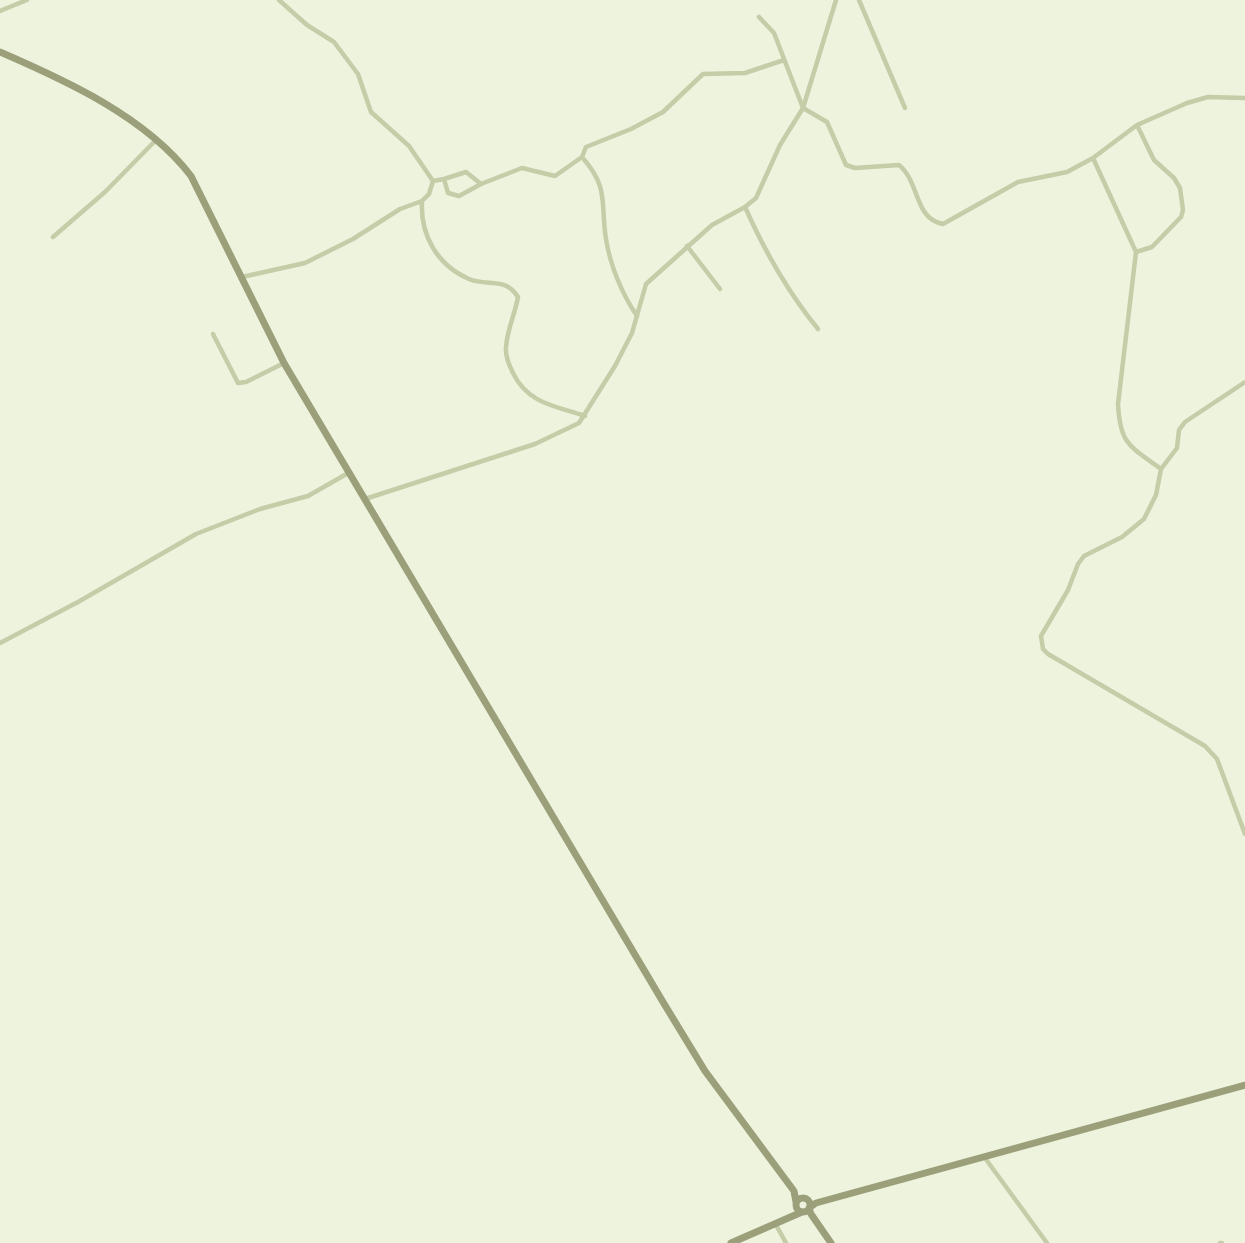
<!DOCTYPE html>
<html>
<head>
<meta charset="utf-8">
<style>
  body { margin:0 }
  canvas { display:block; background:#edf3dd }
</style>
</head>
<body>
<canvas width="1245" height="1243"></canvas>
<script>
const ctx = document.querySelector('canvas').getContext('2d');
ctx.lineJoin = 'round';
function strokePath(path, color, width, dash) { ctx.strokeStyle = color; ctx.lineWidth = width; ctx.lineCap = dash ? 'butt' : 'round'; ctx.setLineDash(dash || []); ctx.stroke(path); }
const street = new Path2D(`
  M279,0L307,25L334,42L358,74L371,112L409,146L433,181L429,194L422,201C420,235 437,265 469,279C488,287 505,276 518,297C515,314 507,330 506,347C505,356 509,365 513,373C528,404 556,406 585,416
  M859,0L905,108
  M0,11L27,0
  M759,17L774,33L803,108
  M803,108L836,0
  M582,157L586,147L631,129L663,112L703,74L745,73L784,60
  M1093,158L1136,252L1118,404C1120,445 1130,446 1161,469
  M444,179L466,172L481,184
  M433,181L444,179L448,193L459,196L481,184L522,168L555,176L582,157C610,189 600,202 606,239C610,265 622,294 637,316
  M745,207C765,252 787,291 818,329
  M53,237L105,192L155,141
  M687,246L720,289
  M1136,252L1152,247L1181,217L1183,210L1180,188L1174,178L1154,160L1137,125
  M242,277L305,263L353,239L400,209L422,201
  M213,334L238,383L246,382L284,363
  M1245,382L1185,422L1179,430L1177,448L1161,469L1156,495L1144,519L1122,537L1084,556L1078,564L1068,590L1041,636L1043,649L1048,654L1205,746L1217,759L1245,834
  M365,499L535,444L579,423L615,366L632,333L646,284L712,225L745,207L756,198L780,145L803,108L827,122L846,165L855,168L899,165C920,182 914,219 943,224L1018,182L1067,172L1093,158L1137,125L1187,103L1208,97L1245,98
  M0,643L78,602L196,534L260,509L308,496L350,472
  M985,1158L1047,1243
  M775,1223L786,1243
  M1220,1243H1222`);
const secondary = new Path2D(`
  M0,52C67,81 146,117 191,176L284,363L663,1002L705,1071L794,1191L796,1202
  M796 1205a7 7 0 1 1 14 0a7 7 0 1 1-14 0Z
  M731,1243L802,1212
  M831,1243L811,1214L809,1208L816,1203L1245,1085`);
strokePath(street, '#c4cca8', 4.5);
strokePath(secondary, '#9ba07a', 7);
</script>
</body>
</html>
